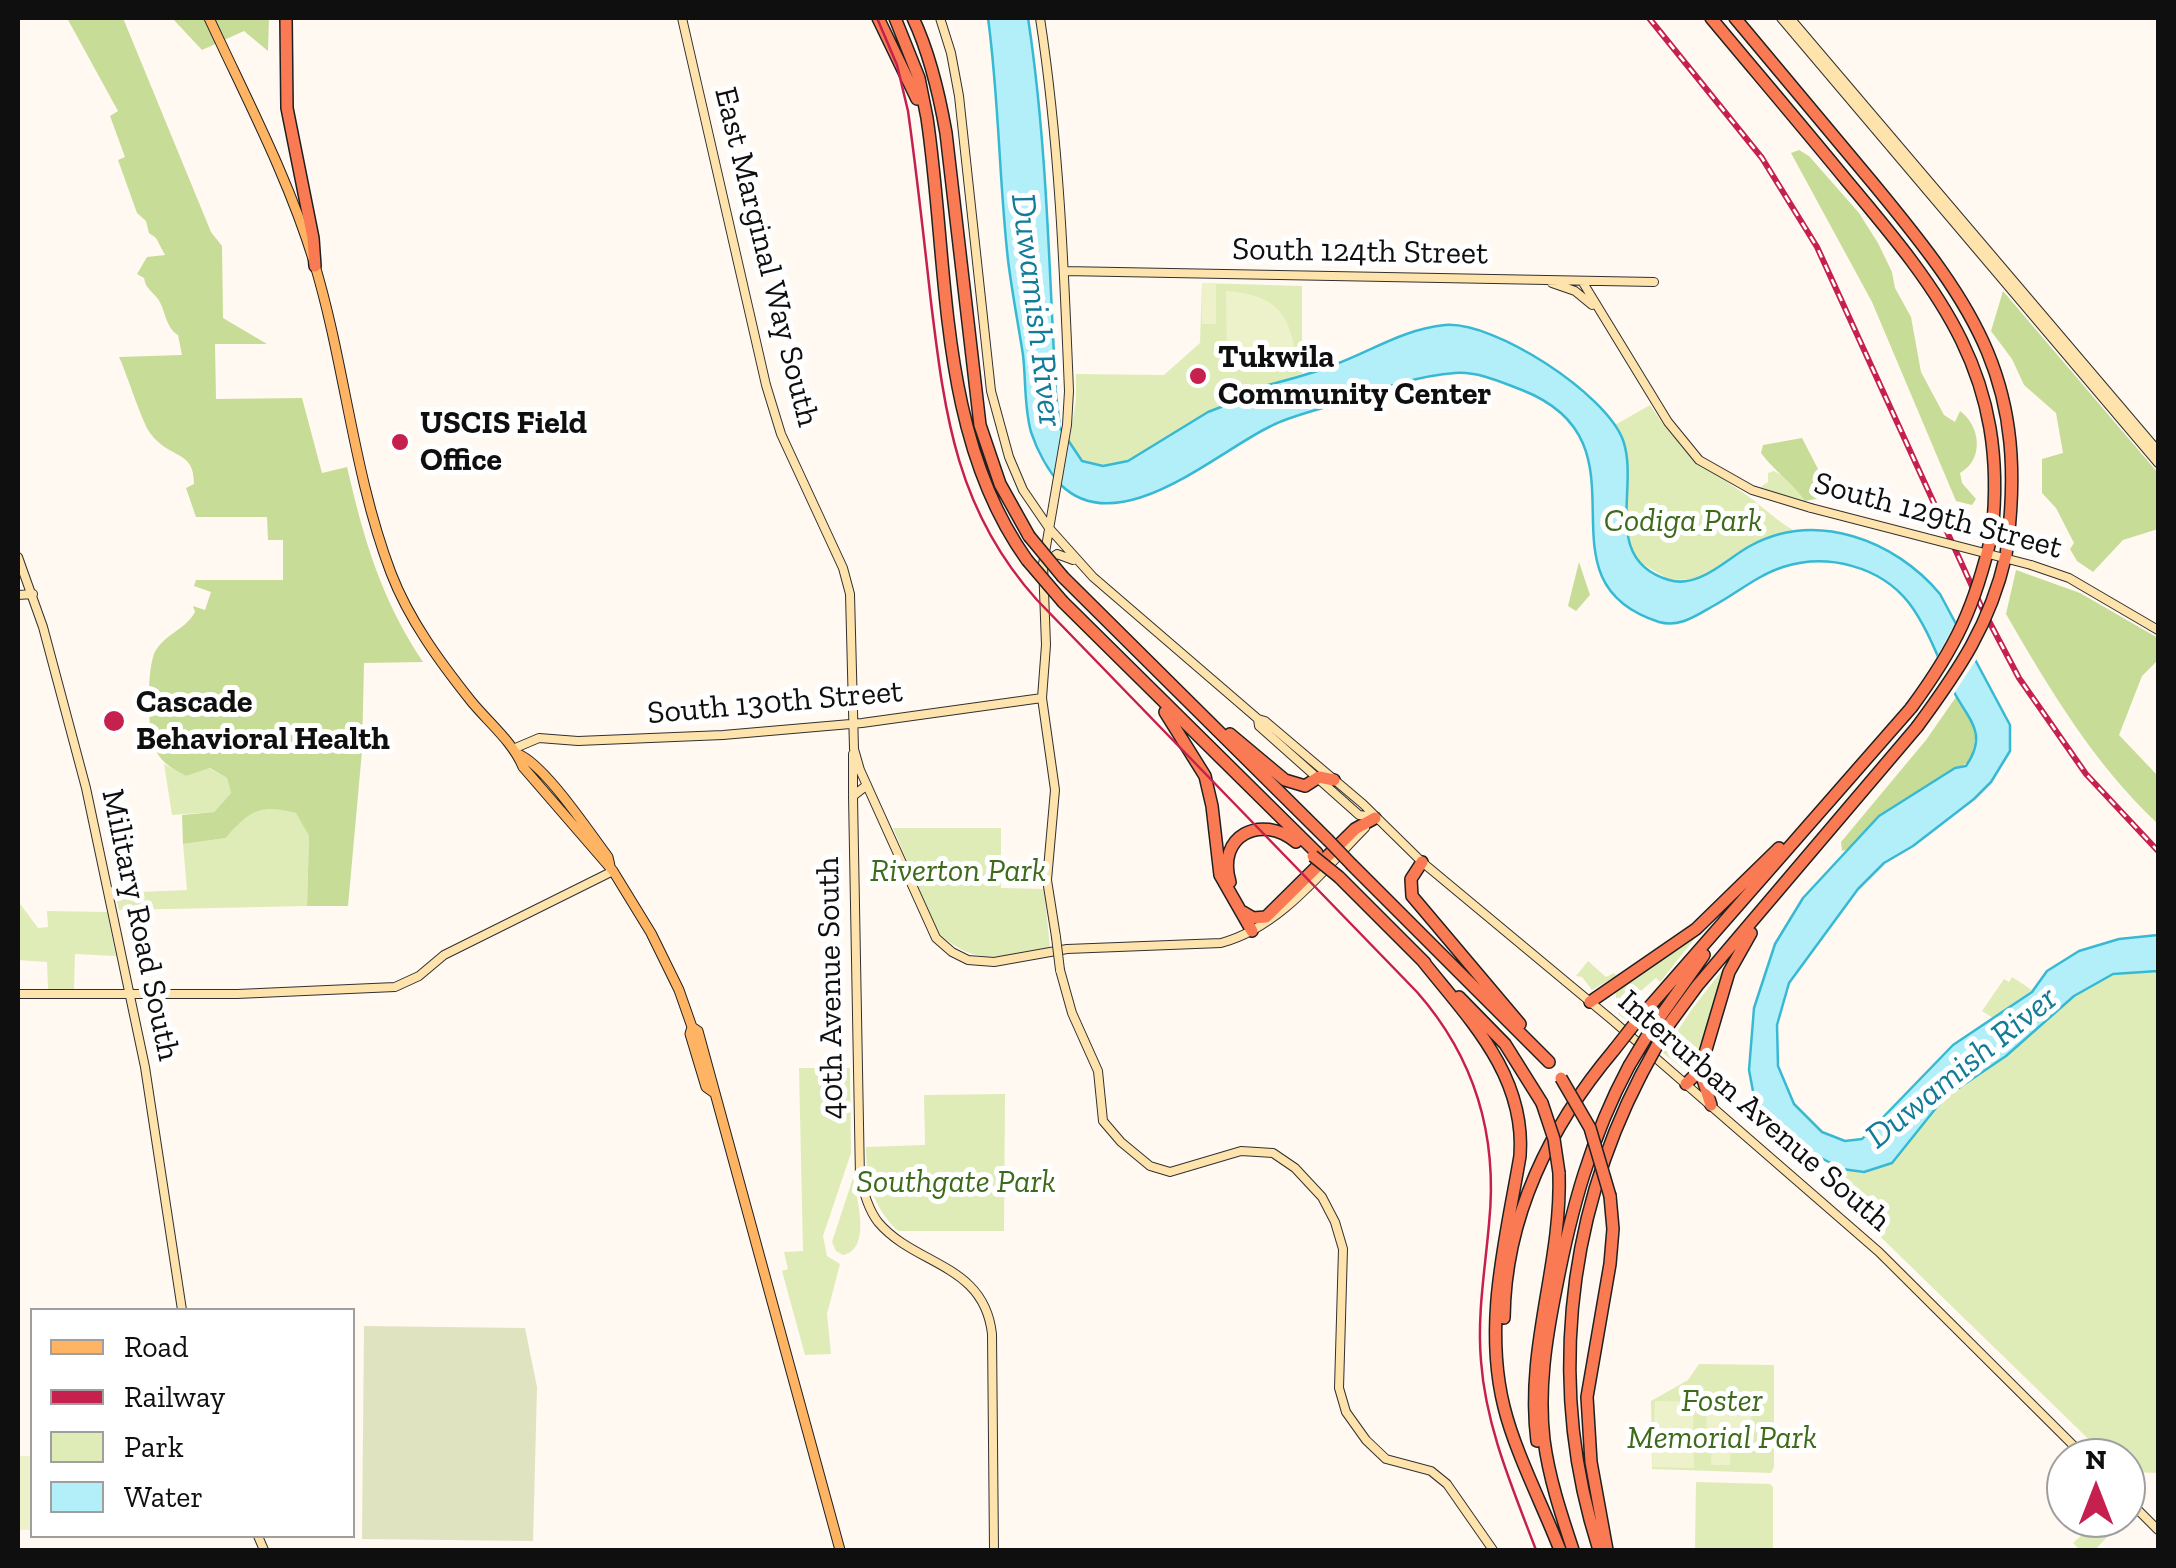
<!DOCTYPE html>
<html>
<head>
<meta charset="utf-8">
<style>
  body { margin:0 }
  #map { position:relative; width:2176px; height:1568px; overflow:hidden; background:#fff9f1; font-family:"Zilla Slab",serif }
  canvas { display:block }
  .frame { position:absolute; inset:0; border:20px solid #0f0f0f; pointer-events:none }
  .legend { position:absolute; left:30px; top:1308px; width:325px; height:230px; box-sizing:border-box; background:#fff; border:2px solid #9f9f9f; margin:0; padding:12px 18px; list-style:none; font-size:30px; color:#0f0f0f }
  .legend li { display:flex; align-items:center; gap:20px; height:50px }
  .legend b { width:50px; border:2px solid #9f9f9f }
  .north { position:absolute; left:2046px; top:1438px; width:100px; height:100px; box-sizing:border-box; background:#fff; border:2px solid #9f9f9f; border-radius:50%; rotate:0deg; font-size:28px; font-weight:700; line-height:40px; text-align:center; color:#0f0f0f }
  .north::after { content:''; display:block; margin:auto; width:35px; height:45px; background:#c6204e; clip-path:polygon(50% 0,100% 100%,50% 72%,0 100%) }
</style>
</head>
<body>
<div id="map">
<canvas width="2176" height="1568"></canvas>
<div class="frame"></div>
<ul class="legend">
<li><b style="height:12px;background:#feb463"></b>Road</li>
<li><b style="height:12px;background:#c6204e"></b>Railway</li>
<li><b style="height:28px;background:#dfecb8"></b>Park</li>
<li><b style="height:28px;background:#b3eff9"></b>Water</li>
</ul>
<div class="north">N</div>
</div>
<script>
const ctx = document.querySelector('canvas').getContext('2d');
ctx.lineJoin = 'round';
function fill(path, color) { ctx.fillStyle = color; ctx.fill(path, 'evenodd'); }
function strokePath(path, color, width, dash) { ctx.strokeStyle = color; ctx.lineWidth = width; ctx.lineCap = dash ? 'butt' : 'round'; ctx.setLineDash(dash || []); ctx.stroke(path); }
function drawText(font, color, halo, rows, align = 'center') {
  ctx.font = font + ' "Zilla Slab",serif'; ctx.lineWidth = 10; ctx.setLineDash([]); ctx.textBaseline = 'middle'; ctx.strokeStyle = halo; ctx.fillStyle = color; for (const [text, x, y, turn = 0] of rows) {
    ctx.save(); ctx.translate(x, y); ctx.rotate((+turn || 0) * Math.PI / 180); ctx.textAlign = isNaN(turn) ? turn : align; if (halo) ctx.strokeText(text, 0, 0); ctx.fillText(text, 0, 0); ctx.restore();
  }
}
const green = new Path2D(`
  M1202,283L1302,286V374L1244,392L1234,402L1209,412L1128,461L1103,466L1082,461L1069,442L1076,400V374L1164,375L1200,343Z
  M1650,405C1679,449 1699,463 1742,492C1760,504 1773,518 1793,530L1753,544L1697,579L1670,580L1641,563L1631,550L1626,510L1629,472L1623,440L1615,425Z
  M1774,471L1792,481L1805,501L1759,488L1768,482V473Z
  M164,764L186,776L209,768L227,778L231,793L214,812L172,815Z
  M272,807L297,813L309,836L307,906L119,910L115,893L187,890L183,844L226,838L246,814Z
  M893,828H1001V888L1044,889L1050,948C1003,957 978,968 938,933Z
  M18,901L38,928L48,927L47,911L107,912L116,956L75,954L74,989H48L47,962L18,960Z
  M1700,932L1660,982L1656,978L1634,997L1642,1003L1627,1020L1619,1015L1615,990Z
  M1730,960L1695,1069L1689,1073L1663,1053L1692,1009Z
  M1588,961L1606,977L1614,973L1616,976L1592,990L1582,977L1576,976Z
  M2126,971H2158V1473L2126,1472V1458H2108L1824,1182L1831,1164L1864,1172L1892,1163L1944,1098L2006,1056L2074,996L2098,980Z
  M2012,977L2032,990L1993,1018L1982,1011L2004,979L2009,982Z
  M799,1068H850L851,1153L823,1236L827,1256L840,1264L827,1314L831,1354L805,1355L782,1271L788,1269L784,1252L803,1251Z
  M1005,1094L1004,1231H898C873,1207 866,1181 866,1147L925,1145L924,1095Z
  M853,1178C857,1199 872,1249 843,1255L836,1251L832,1242Z
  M1699,1364L1774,1365V1467L1771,1473L1652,1469L1651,1401L1688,1380Z
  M1696,1482L1770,1484L1773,1487V1550H1695Z
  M2095,1523L2094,1531H2100L2107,1537L2095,1550H2080L2073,1543Z`);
const forest = new Path2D(`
  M67,18H123L211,232L222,246L223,318L267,344H215L216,399L302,398L322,473L347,467C364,540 381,599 423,662L364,663L362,751L348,906H307L309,836L296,813C260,804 250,810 226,838L183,844L182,815L214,812L231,793L227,778L210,768L186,776C173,769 163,764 156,751C147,735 146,665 156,650C167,633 186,629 195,612L193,606L205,610L211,592L194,586L196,580H283V540H268L267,517H196L186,488L194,484C194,449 170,460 150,433C141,420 127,374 119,357L182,355L178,335C165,327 166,311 158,299C151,290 146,289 144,278L137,274L147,257L165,255L156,238L149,233L146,221L137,213L118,160L125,157L110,116L118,111Z
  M172,18H269L268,51L244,31L202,50Z
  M1799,150L1809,156L1859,213L1878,243L1892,272L1895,288L1911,317L1921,372L1944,415L1955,422L1960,411C1981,426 1984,460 1960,473L1962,483L1976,499L1972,505L1956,501L1872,302L1791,153Z
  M2003,291L2158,473V529L2123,540L2093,572L2077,561L2070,549L2074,543L2056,508L2042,493V459L2063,453L2056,413L2024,385L2012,359L1991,331Z
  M1802,438L1832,496L1805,501C1792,482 1775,472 1761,453L1763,445Z
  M1579,562L1590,595L1576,611L1568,606Z
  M2016,570L2080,593L2158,638V660L2142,676L2119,735L2158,776V824C2094,764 2050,690 2006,614Z
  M1956,697C1976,725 1980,726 1970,761L1879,816L1852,848L1842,851L1841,842L1926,740Z`);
const cemetery = new Path2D(`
  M364,1326L525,1328L537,1387L533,1541L362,1539Z`);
const pitch = new Path2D(`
  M1202,283H1216V324H1202Z
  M1226,291C1273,295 1289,309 1296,357L1227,358Z
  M1753,1395C1754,1417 1751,1430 1731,1439L1730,1465H1711L1712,1442H1706L1707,1400L1712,1396Z
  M1655,1401L1693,1402L1694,1468L1652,1467Z
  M18,1456H32V1530H18Z`);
const water = new Path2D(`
  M988,18H1028C1047,142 1049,268 1056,394L1060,428L1082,461L1103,466L1128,461L1208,412L1234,402L1244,392C1273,383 1303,377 1331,366C1370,352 1403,329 1445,325C1495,321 1606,394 1623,440C1640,488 1600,559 1669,580C1699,589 1726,559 1750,546C1816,510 1895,540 1940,594L2010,725V751L1991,782L1974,799L1913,846L1884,863L1858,889L1789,983L1777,1025L1778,1066L1794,1104L1822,1132L1845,1141L1862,1139L1953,1045L2032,992L2047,971L2079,951L2119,939L2158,935V971L2113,974L2074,996L2006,1056L1944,1098L1892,1163L1864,1172L1842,1169L1806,1150L1773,1121L1754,1096L1752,1086L1749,1070L1754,1008L1775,944L1803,898L1879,816L1955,768L1966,766C1990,731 1966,718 1952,688C1939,661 1928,628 1909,603C1880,566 1827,553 1783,567C1758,575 1737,593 1715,605C1697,615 1680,628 1659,622C1528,580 1659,444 1522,390C1501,382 1477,371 1455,373C1413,376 1369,393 1329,406C1310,412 1289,417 1271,426C1218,451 1119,542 1061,485C1048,471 1037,450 1031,432C1024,407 1026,380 1023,355C1018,323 1012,292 1008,260C999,180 999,98 988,18Z`);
const pier = new Path2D(`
  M1957,620L1978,657L1951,698L1934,662Z`);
const secondary = new Path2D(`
  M682,18L766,385L781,434L843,568L850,594L854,749L860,770L936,938L952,952L968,960L994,962L1067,949L1221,943C1281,927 1323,870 1365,828
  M940,18L951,53L959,96L991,391L1009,457L1023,490L1049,528L1093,577L1258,719L1265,721L1363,804L1422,862L1612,1020L1879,1252L2086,1458
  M1040,18C1059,141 1064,265 1069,391L1067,425L1043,564L1046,645L1042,698L1055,790L1047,880L1056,937
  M1781,18L2158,463
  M1790,18L2158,451
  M1064,271L1654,282
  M1582,281L1668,422L1699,460L1752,490L1811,508
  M1552,283L1575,291L1592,305
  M18,557L43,627L86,788L145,1067L182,1310
  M1047,561L1057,554L1073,560
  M2031,565L2069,578L2158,630
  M18,595L33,594
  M1258,719L1259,726L1359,815L1374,817
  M513,749L539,738L578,741L723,735L862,723L1042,698
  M867,785L853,796L860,1178C864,1192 868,1209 878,1222C915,1266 984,1263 992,1334L994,1550
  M853,794V754
  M1060,970L1072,1013L1098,1071L1103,1121L1121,1142L1150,1166L1170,1172L1241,1151L1273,1153L1295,1168L1322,1197L1335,1222L1343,1249L1339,1388L1346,1412L1366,1440L1386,1459L1431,1471L1447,1484L1493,1550
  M18,994H237L395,987L419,976L444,955L613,871
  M2126,1498L2158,1530
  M258,1536L264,1550`);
const primary = new Path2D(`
  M209,18C246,98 288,177 314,262C345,364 353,473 391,573C409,620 440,662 471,701C488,722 513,742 523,767L613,871L651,933L679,990L692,1027L698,1031L840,1550
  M518,754C545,765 589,832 608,857L610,866
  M692,1027L690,1034L706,1087L713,1092`);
const highway = new Path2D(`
  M286,18L287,108L313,238L315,266
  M878,18L917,99
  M895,18L919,78L927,118C949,265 937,435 1027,560
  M913,18C930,54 939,93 946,133L980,425L1000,484L1029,536
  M1711,18C1756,72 1802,126 1847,181C1942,294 2009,376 1992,533
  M1735,18C1780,72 1826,127 1872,182C1977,309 2030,383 2006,555
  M1063,577L1328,840
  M1063,602L1317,853
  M1165,712L1205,776L1212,806L1220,875L1252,931
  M1230,734L1285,780L1305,786L1319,777L1334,780
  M1422,862L1411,879L1412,896L1520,1024
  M1352,865L1549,1062
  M1339,877L1425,963
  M1230,882C1216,836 1261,813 1296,842
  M1243,912L1253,918L1266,917L1355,829L1375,818
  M1422,960C1469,1019 1526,1075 1520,1156C1506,1239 1483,1323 1504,1407C1515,1452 1543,1506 1560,1550
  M1459,997L1505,1044L1542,1103
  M1590,1002L1696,929L1779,848
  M1636,1022L1911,708
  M1667,1027L1697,986L1917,727
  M1650,1031L1704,955
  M1700,1070L1711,1105
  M1686,1084L1700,1070L1729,972L1751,933
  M1504,1318C1505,1217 1550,1126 1614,1050
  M1537,1441C1525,1348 1562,1265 1559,1173
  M1573,1550C1561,1514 1549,1478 1544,1440C1538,1389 1546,1339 1556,1289C1571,1210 1591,1137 1629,1066
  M1599,1550C1548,1392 1565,1222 1641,1075
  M1607,1550L1591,1462L1587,1397L1610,1264L1613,1229L1610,1196`);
const tram = new Path2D(`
  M877,18L897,65L908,111C917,175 924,239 931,302C945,417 957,511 1037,600L1417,992C1475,1058 1498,1137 1489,1224C1485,1270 1477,1315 1481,1361C1486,1428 1513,1489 1536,1550`);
const rail = new Path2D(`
  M1649,18L1762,158L1817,247L1981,606L2019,678L2086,774L2158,851`);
const secondaryBridge = new Path2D(`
  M1811,508L2031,565
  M1056,937L1060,970`);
const highwayBridge = new Path2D(`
  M1029,536L1063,577
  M1027,560L1063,602
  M1911,708C1956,647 1975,607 1992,533
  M1917,727C1959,670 1990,625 2006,555
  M1328,840L1352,865
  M1313,856L1339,877
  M1614,1050L1636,1022
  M1629,1066L1650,1031
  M1641,1075L1667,1027
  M1561,1078L1590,1128L1610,1196
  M1542,1103L1554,1139L1559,1173`);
const markers = [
  [1198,376,10,"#c6204e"],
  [400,442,10,"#c6204e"],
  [114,721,12,"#c6204e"]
];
const streetNames = [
  ["South 124th Street",1360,252,1],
  ["East Marginal Way South",766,257,76],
  ["South 129th Street",1938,516,15],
  ["South 130th Street",775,703,-5],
  ["Military Road South",140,925,78],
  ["40th Avenue South",831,988,-91],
  ["Interurban Avenue South",1754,1111,41]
];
const poiNames = [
  ["Tukwila",1218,358],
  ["Community Center",1218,395],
  ["USCIS Field",420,424],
  ["Office",420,461],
  ["Cascade",136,703],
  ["Behavioral Health",136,740]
];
const parkNames = [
  ["Codiga Park",1683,522],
  ["Riverton Park",958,872],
  ["Southgate Park",956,1183],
  ["Foster",1722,1402],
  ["Memorial Park",1722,1439]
];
const waterNames = [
  ["Duwamish River",1036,310,83],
  ["Duwamish River",1962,1068,-39]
];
fill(green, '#dfecb8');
fill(forest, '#c7dd97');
fill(cemetery, '#e0e3c0');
fill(pitch, '#eef2cb');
fill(water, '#b3eff9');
strokePath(water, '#37b9d3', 2.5);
fill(pier, '#fff9f1');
strokePath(secondary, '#313131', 10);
strokePath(primary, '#202020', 11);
strokePath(highway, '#202020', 14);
strokePath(secondary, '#ffe3ac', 8);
strokePath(primary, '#feb463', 9);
strokePath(highway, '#fa7a54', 11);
strokePath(tram, '#c6204e', 2.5);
strokePath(rail, '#c6204e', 6);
strokePath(rail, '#fff', 2.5, [8]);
strokePath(secondaryBridge, '#313131', 10, []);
strokePath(highwayBridge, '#202020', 14, []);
strokePath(secondaryBridge, '#ffe3ac', 8);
strokePath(highwayBridge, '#fa7a54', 11);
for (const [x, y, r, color] of markers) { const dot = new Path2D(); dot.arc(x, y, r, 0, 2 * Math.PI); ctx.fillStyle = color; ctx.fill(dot); strokePath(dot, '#fff', 4); }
drawText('32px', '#0f0f0f', '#fff', streetNames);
drawText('bold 32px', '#0f0f0f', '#fff', poiNames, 'left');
drawText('italic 32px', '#3e6a1c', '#fff', parkNames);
drawText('italic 35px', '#127c98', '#fff', waterNames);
</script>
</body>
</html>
